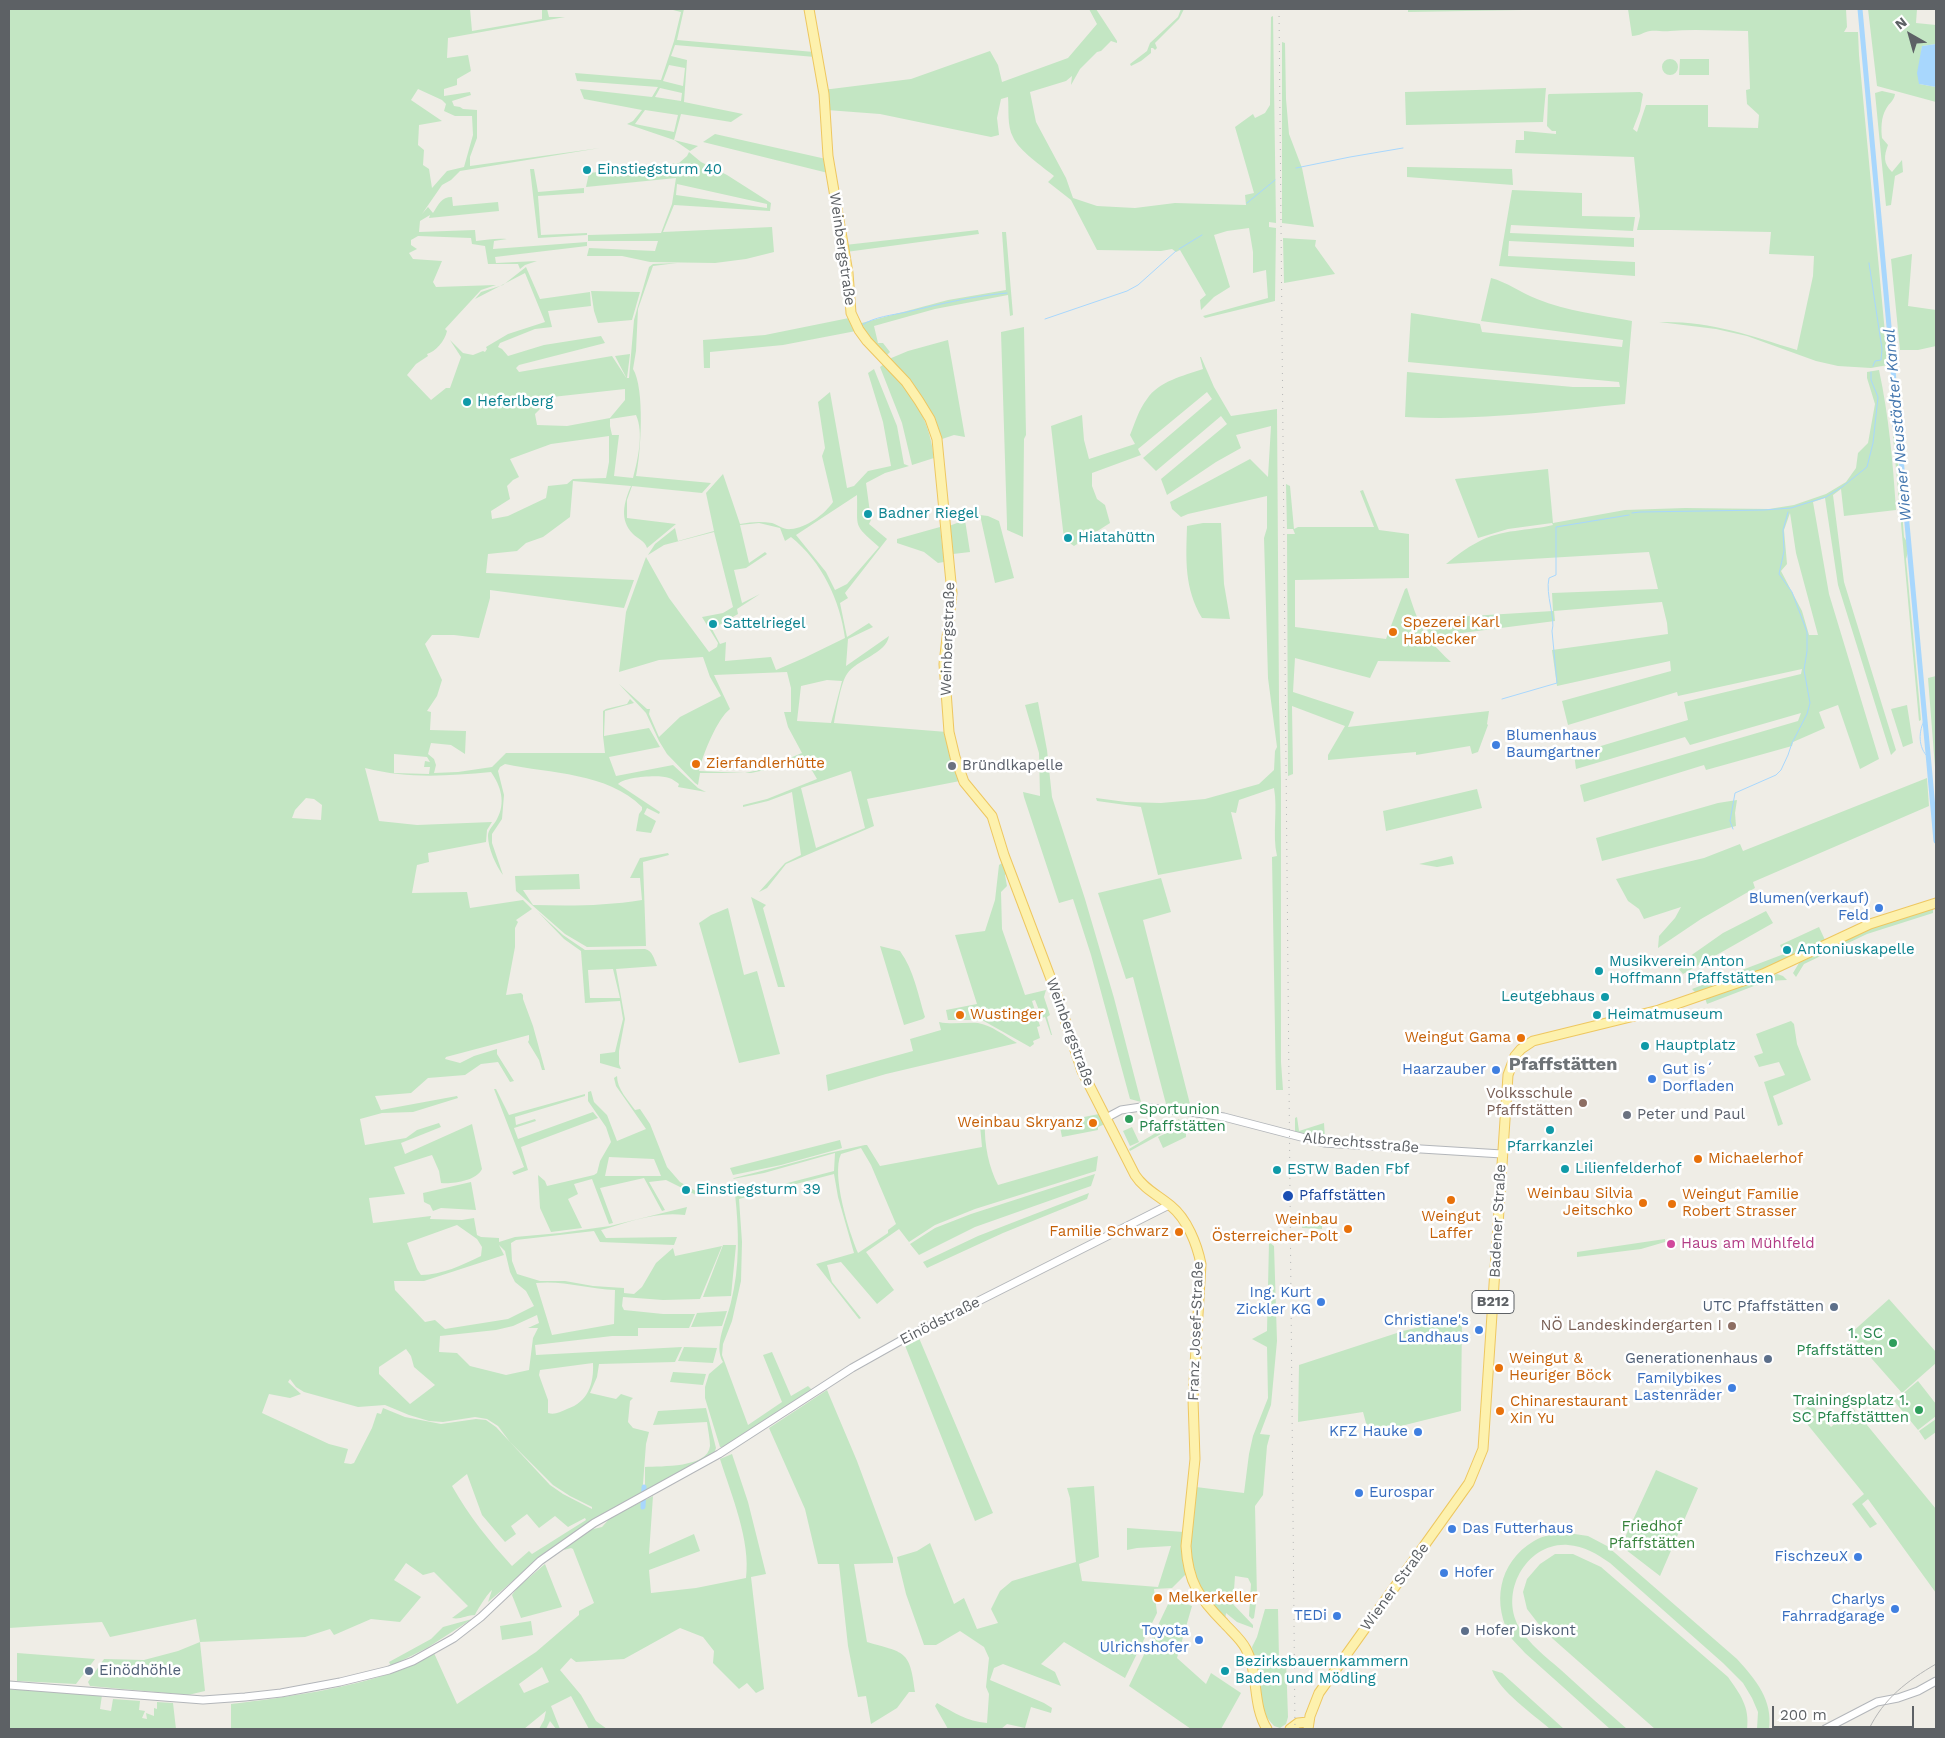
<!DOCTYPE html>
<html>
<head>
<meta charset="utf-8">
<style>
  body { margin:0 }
  #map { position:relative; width:1945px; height:1738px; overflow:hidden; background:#efede6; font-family:"Work Sans",sans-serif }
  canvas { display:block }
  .frame { position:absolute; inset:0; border:10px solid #5d6165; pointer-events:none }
  .north { position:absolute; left:1885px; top:10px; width:50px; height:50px; -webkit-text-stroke:4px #fff; paint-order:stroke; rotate:322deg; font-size:14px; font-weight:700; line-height:20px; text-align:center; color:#5d6165 }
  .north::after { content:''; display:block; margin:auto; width:18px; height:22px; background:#5d6165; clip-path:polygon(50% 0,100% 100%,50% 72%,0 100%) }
  .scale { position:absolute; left:1772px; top:1706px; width:142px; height:22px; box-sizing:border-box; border:2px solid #5d6165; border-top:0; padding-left:6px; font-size:15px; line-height:18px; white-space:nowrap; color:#5d6165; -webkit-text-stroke:4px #fff; paint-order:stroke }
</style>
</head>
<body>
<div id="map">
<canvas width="1945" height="1738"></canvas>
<div class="frame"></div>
<div class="north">N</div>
<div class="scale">200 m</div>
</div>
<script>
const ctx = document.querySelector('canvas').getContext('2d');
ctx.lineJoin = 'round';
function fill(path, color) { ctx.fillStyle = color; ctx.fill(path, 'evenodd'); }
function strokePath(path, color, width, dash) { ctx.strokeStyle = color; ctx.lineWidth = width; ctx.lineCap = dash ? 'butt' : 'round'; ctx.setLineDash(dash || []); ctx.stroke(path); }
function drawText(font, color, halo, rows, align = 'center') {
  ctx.font = font + ' "Work Sans",sans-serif'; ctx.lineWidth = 5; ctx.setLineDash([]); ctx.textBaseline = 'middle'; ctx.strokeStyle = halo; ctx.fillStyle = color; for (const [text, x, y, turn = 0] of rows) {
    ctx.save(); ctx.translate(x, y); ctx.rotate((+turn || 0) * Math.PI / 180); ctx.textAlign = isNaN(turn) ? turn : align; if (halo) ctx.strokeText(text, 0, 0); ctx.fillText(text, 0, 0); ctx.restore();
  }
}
const green = new Path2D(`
  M9,9H470L472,31L542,19V9H547L549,17H565L448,38L447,58L468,55L471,71L457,79V85L444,89V96L470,92L471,95L452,101L454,106L460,107L463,109L477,110V138L470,157V166L600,148L460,171L451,180L442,185L422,214L428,207L433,213C439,204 441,197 452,197L453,206L498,202L499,211L429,218L430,215L420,221L419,232L475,230L476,241C487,240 496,238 507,239L494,241L493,249L587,242V246L495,257L496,263L537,261L525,265L520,269L518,264H488L485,246L472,244L471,238L418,236L411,240V245L417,249L409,253L413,259L442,261L433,282L436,287L496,285L481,290L445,329L447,331C445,341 435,352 427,354L428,356L416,364L407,375L431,400L446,388H450L461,357L450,340L463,353L473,355L483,351L485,352L487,349L486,347L508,334L545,322L525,273L475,299L481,292L503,285L526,267L540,299L590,292L591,306L548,311L552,327L535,329L500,343L498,347L502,349L508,356L544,345L601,336L605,343L519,365L516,368L519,372L612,356L627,379L615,356L630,354L627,378H629L634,320L649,267L653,264L677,263L653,266L638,309L636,351L633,369C645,388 641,454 636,476L711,483L702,493L632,486L627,500V518L676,524L647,548C645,541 638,539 633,534C619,520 624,502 631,486L573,481L570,517L543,537L526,543L517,551L488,554L486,573L634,580L624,608L490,590V598L479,638L454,635H432L425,644L442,680L437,696L427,711L431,712L430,730L466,731L465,754L451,745L431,743L428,754L434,759L436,765L434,773L458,772L492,767L506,753H605L603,736V711L606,709L627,704L630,699L634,703L605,711L604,736L649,728L660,747L609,757L616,776L673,765L698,788L706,792L678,787L679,784C676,782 673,779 669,778C659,774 624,777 618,784L660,812L659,814L647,808L644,814L656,821L651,833L636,831L639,814L642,810V807C607,772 551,774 505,764L500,767L498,771L504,795L502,819L492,834V843L503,875C496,866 488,848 488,836C488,829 494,825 497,819C506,803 501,786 491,772C446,776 409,779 365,768L379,821L417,825L492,822L487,830L486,842L428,853L429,862L417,865L412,893L467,892L470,908L523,900L532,909L516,920L518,922L515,928V947L506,995L521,993L523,995V999L533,1026L545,1070H542L539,1060L528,1042L529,1040V1035L446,1057L445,1059L460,1063L474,1056L497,1049V1054L514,1081L510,1082L498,1062L481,1064L465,1075L428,1078L411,1093L375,1096L381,1110L457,1096L458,1098L413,1112L382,1113L360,1119L365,1145L406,1138L417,1130L439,1123L441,1127L401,1143L405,1154L472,1124L482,1169C476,1181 453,1184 441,1183L439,1171L432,1155L394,1167L405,1194L369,1198L373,1223L431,1216L430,1219L462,1220L474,1218L477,1235L481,1237L499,1238V1242L515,1237L560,1233L610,1226L687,1207L685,1215C657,1211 629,1222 601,1230L606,1238L677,1237L674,1245L600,1242L594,1231L516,1240L511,1243L512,1261L517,1274L540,1281H565L593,1286L624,1288V1293L634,1294L642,1287L656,1263L673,1248L675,1256L722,1246L700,1299L663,1300L623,1297L622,1306L624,1310L663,1314H695L689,1328H638V1336H612L535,1345L536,1355L682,1347L675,1362L599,1364L597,1377L590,1393L616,1399L621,1394L633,1398L630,1401L628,1422L633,1428L649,1432L646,1444L642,1497L587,1525L551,1549L488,1602L492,1590C488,1593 477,1610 475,1615C467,1615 460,1620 452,1618L468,1606L434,1572L423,1575L406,1563L394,1580L421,1597L400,1622L371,1619L334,1635L330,1629L305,1637L200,1642L205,1691L188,1695L90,1686L88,1682L104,1659L144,1660L178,1651L200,1642L196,1619L110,1637L102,1622L9,1628ZM418,89L442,100L446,104L444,111L455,116H472L473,135L464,167L447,171L432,188L429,169L423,165L424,150L418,145L419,125L442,121L411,100ZM625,389V400L610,418L567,426L537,425L535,414L545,404L543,398ZM636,415C644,433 638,459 633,478L614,476L619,435H612L610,426V419ZM609,436V462L606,478L573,479L567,484L548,486L546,498L508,516L492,519L491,511L510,499L507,486L513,480L519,477L510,459L551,444ZM394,754L427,757L430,762L425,761L424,767H430L429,774L394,773ZM306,798L314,799L322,805L321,820L292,818L295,810ZM457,1225L477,1239L482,1247L481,1256C462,1265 442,1275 421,1275L417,1269L407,1243ZM499,1245L505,1251L510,1272L515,1282L526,1291L534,1306L508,1319L445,1329L435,1320L425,1322L395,1290L394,1281H424L504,1255ZM536,1283C562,1280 589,1289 615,1290L614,1324L552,1335ZM537,1315L539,1323L528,1328H538L533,1338L529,1370L506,1375L470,1366L457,1353L439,1352L440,1336L496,1330L513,1326ZM406,1349L411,1356L414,1367L435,1385L410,1404L379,1374V1367ZM593,1363C594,1384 588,1402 567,1409C560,1412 555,1415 548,1413V1400L539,1375L540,1370ZM290,1379L296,1387L304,1392L358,1407L385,1405L409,1415L429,1421L443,1422L475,1417L487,1419L498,1426L510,1442L553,1485L570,1496L592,1507V1509L563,1494L550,1485L496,1427L486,1420L476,1419L441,1424L405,1417L383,1408L381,1414L377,1413L372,1428L354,1463L351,1464L344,1463L348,1449L329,1444L262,1413L269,1394L290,1398L301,1394L288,1382ZM467,1474L482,1515L505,1542L516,1534L511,1526L527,1514L539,1528L555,1516L568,1527L585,1518L586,1520L532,1554L529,1551L512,1566C489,1541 469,1516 452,1486Z
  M673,9H684L677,40L814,52L815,57L675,45L671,56L687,60L684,102L743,114L731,122L681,114L674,140L698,146L690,151L674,140L627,124L633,121L642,110L584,99L580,89L652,97L658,87L577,81L575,73L661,80L674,41L681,12L673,10ZM669,65L685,68L683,86L663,81ZM660,88L682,93L681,101L655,97ZM645,110L678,115L674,132L635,124Z
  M1089,9H1096L1117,41V43L1111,41L1101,51L1097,52L1080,69L1071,85L1072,76L1066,81L1030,92L1036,122L1066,178L1073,198L1097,206L1135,208L1175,203L1246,205L1245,195L1254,193L1235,127L1253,114L1255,118L1265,113L1270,105L1271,17L1273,16L1276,223L1269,222V227L1276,228L1275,301L1205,318L1203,316L1268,298L1266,270L1253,273V252L1249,228L1227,231L1214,235L1230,287L1214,297L1201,310L1200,300L1206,295L1180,250L1176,252L1172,249L1161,251L1097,250L1071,200L1048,182L1054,176C1042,166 1019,151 1013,137C1007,126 1009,110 1008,97L1001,99L997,118L999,135L991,137L880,114L827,110L824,89H831L911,79L990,51L998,65L1002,82L1068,58L1097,24Z
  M1181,9H1184L1179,19L1155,43L1157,48L1155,50L1153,48H1151V53L1141,61L1131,66L1130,64L1147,51L1150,43L1178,17Z
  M1408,9H1580L1408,12Z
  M1628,9H1846L1847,27L1844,32H1858L1859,55L1888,365L1871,368L1838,366L1816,361L1747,336L1716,329L1659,322C1711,321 1748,335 1797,350L1813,276L1814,256L1769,254L1771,232L1671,230H1637L1640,216L1634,157L1515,153L1516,140H1524V131L1556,134V131H1552L1547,126L1548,95L1549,94L1640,92L1643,94L1640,111L1633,129L1637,132L1646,105H1708V127L1758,128L1759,115L1747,104L1746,90L1750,89L1748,31C1722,31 1695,29 1670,31C1663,32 1656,30 1650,31C1643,32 1640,36 1632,36Z
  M1868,9H1917L1916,23L1936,25V44L1922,46L1919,84L1936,87V102L1877,86Z
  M1282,42L1285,43L1286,99L1289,134L1302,168L1314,227L1282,223Z
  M1662 67a8 8 0 1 1 16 0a8 8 0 1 1-16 0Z
  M1680,59H1709V75H1679Z
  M1546,88L1543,122L1406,125L1405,92Z
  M1882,91L1895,94C1894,101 1889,103 1886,109C1881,117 1881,129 1882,138L1888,145C1884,156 1883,163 1892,172L1902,160L1903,172L1895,176L1891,205L1886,206L1875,93Z
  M715,134L826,159L828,173L703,142Z
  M689,152L701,162L727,175L771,203L770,211L674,205L663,232L772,227L774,252L746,259L715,263L650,262L622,256H587L589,248L655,251L658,241H588V235L661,233L672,204L676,178L586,187L589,173L679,163L687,156ZM677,184L767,204V208L676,195Z
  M1407,167L1512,169L1513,185L1407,177Z
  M530,169H534L538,192L584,188V193L538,196L541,235L587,233V235L538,238Z
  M1512,190L1582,193V216L1635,217L1633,231L1511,225L1510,233L1634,238V247L1509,241L1508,256L1635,262V276L1499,266Z
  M978,230L979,234L846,252L845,245Z
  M1002,232H1006L1013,315L1010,316L1008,295L935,309L874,326L878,343H883L890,352L886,356L868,340L858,324L948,300L1006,290Z
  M1283,238L1316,240L1315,246L1335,274L1284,283Z
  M1912,254L1908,306L1936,310V346L1918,350H1900L1891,259Z
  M1491,278C1507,282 1521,293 1537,299C1567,311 1600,315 1632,321L1625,404C1552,411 1479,421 1405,417L1407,372L1573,387H1620L1619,382L1408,362L1411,313L1480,324L1482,332L1622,347L1623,340L1481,321Z
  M591,291L640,292L632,320L598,323L594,311Z
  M849,318L856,331L783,345L710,352V368H704L703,340L765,335Z
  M1024,327L1026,435L1024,439L1023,537L1007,530V524L1001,332Z
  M948,340L965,437L954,435L939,440L889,359L908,351Z
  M1200,357H1201L1214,387L1231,416L1277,409L1279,702L1281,781V1062L1283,1090H1276L1272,857L1277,856C1272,834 1278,810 1274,788L1239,800L1236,813L1231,812L1242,859L1158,875L1141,807L1097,801L1096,798L1126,802L1161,803L1205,799L1259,784L1274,770L1275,751L1277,747L1268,678L1264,538L1267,528V496L1188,514L1181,517L1172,509L1170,502L1250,459L1268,477L1271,426L1236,435L1241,448L1216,462L1167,495L1161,479L1227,424L1221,416L1156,471L1143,458L1212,399L1207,392L1138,449L1141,455L1092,473V486L1097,499L1105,505L1110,523L1074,546L1064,539L1051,426L1082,415L1084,440L1089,459L1135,444L1130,435C1135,423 1139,409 1147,399C1159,381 1183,376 1203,369Z
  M884,364C890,367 895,375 900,381C920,406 930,426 934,458L912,465L902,423L880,367Z
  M874,369L897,426L904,464L909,466L885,473L866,483L871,520L869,524L887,539L845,593L848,598L840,603L847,637L869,623L873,627L848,639L846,666L889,636C886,654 857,659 847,674C841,682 836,712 834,723L947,732L960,781L867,799L874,826L786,864L767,888L759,892L785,863L801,855L792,792L768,801L743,807V805L767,799L817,779L803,755L774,768L751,773H700L698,785L695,783L667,754L659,741L646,713L619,684L647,709H650L649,714L659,737L680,717L721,696L710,677L703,657L659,660L619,672L626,612L646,557L669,598L709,652L717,647L718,643L702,617L723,613L733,607L714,532L664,545L648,555L655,544L675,528L678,541L714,531L706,493L723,474L740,524C751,522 761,521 772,523C778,525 784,530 791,529C806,528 825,514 833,502L822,456L825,448L818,402L830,392L847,488L854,486L868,471L891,466L883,422L868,373ZM857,495C858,529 852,523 879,547L847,584L835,590L826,572L796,535ZM759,523L780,528L785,541L791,537C822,562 840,600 845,638L804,658L776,670L771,657L725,661L726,642L720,644L712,629L738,614L737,609L760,594L742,603L734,570L746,568L767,554L765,552L749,563L740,525ZM787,672L791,688V712H784L788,727L802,753L763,769L745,773L699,771C703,754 717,719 730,709L714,675ZM827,680L842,681L831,723L797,721L801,686ZM851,771L865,828L816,848L801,788Z
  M1879,370C1889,417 1893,463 1896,510L1844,516L1841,489L1833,495L1844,582L1896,750L1891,755L1838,585L1825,498L1813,502L1829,594L1879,759L1860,769L1838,705L1819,712L1825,728L1793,742L1792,746L1706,770L1704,765L1584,802L1580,785L1798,721L1801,713L1690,745L1685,737L1576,769L1574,754L1688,720L1684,702L1801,674L1802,669L1678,696L1677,692L1568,725L1562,701L1671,671L1670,661L1557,686L1552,650L1668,634L1667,623L1662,602L1554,611L1555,621L1431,637L1421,619L1553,611L1552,593L1658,589L1649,552L1446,564C1456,556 1466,548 1478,542C1501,529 1529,531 1553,525L1552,523L1508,529L1478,538L1455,479L1548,469L1553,523L1625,510L1685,508L1769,509L1794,505L1826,494L1846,482L1856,468L1858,453L1868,443L1875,404L1867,378V372ZM1790,513L1796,553L1818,635H1809L1802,611L1781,571L1787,564L1784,530Z
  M1895,409L1897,432L1896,452L1899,457L1898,460L1904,537C1909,544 1909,551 1906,559L1921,720L1919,721L1893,436Z
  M1286,484L1290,486L1294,529L1298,527H1374L1360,491L1363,490L1379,530L1409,534V578L1295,580V627L1386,639L1405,589L1407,588C1419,625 1422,635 1451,662L1378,661L1370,678L1295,658L1293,692L1354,712L1348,727L1489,711L1487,724L1488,725L1478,752L1472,754L1470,746L1416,755V752L1328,760V755L1345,726L1292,706L1293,774L1288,776L1287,534H1295L1293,529H1287Z
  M980,515L988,516L999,521L1014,578L995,583Z
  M965,520L970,552L953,554L949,526Z
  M1203,523H1221L1224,584L1230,619L1202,618C1184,588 1186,559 1187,526Z
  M940,527L944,562L938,563L924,552L897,543V539Z
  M1936,676V780L1928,678Z
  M1038,702L1047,750L1052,797L1085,899L1114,998L1141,1102L1130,1099L1091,955L1073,899L1059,903L1024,797L1023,792L1040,796L1039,753L1025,705Z
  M1907,705L1913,743L1903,747L1891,709Z
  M1927,778L1929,806L1753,882L1755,888L1701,919L1658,948L1659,936L1675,918L1681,907L1644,919L1639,909L1628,901L1616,879L1704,858L1740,844L1743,851Z
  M1477,789L1482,808L1386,831L1383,811Z
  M1737,800L1735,813L1736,826L1602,861L1596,838L1718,803Z
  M668,853L669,855L643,862L646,946L587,947L565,934L516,891L515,876L579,874L580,889L523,890L533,905C570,906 605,906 642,900L640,878H630L640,858Z
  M1452,856L1454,864L1437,867L1419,864Z
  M1005,861L1008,873L1005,875L1007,886L1001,892L1002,929L1025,995L1046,990L1044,997L1050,1015L1047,1017L1052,1035H1051L1045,1017L1042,1018L1035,1000L1032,1001L1040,1026L1037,1027L1040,1038L1033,1041L1034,1044L1030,1047L982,1020H948L946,1010L977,1004L955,935L985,931L995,900L999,865Z
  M1161,878L1171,912L1143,920L1190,1104H1166L1133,977L1126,979L1098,893Z
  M751,897L766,905L763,908L785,987H778Z
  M728,908L744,975L757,971L780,1054L739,1063L699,923L711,915Z
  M1933,908V913L1867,934L1804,964L1796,977L1793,973L1799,963L1852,936L1880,924Z
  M1766,911L1773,923L1683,974L1676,966L1723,933Z
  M538,912L563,935L585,950L645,949C653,951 654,959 657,966L616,969L625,1019L619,1051V1064L621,1069L600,1063V1054L615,1052L623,1019L620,1001L585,1003L581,951L564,939ZM613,969L620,998H590L588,970Z
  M1819,927L1825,940L1765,969L1697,994L1692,989L1784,954L1780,945Z
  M880,946L900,951C914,970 918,995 925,1017L923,1019L904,1025Z
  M1777,974L1783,976L1787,980L1767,981L1707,1004L1705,998L1746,982Z
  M1791,1021L1794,1024L1797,1044L1811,1080L1773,1096L1783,1124L1778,1126L1764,1082L1785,1075L1779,1062L1759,1067L1754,1056L1763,1053L1756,1034Z
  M939,1022C952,1025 965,1022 978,1023C991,1025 1005,1036 1017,1043L886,1074L828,1091L826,1075L913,1051L910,1039L941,1030Z
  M617,1076C617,1089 628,1100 635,1110L640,1109L650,1124L667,1167L680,1182L701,1194L698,1196L666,1180L649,1182L665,1210L662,1211L644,1178L600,1188L613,1223L609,1224L592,1179L574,1184L578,1194L568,1199L582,1228L551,1232L540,1208L538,1175L545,1181L547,1186L594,1175L597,1173L600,1161L611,1142L606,1127L588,1101V1092L591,1091L594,1102L607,1115L617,1141L646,1129L616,1086L614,1078ZM609,1157L654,1159L661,1176H605Z
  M494,1089H496L509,1115L585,1094V1096L515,1117L516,1125L535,1119L536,1121L514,1128L518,1139L593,1112L598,1118L521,1147L528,1170L514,1175L512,1172L524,1167Z
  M1099,1114L1105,1124L1098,1127V1130L1062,1137L1059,1122Z
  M1297,1117L1299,1131L1324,1123L1325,1139L1295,1133V1118Z
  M1179,1119L1181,1123L1130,1151L1129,1149Z
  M985,1124C984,1144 989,1168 998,1185L1098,1156L1096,1171L975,1209L935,1225L909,1242L899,1229L866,1252L894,1290L877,1304L841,1262L827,1265L832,1282L861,1318L859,1319L816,1264L854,1253L838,1197L834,1174L739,1199L742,1242L741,1281L732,1321L723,1344L722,1355L748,1425L782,1402L763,1355L772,1352L791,1396L808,1386L812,1390L724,1448L720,1447L705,1398V1387L709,1374L723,1362C713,1346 727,1320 731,1302C740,1267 739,1230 735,1194L780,1185L834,1171L835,1153L764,1173L733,1179L734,1178L781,1166L829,1153L865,1145H867L880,1166L982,1147L980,1125ZM861,1148L871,1165L896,1224L888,1230V1233L858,1253C849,1232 831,1175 841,1154Z
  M1186,1124V1137L1163,1148L1158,1137Z
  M1132,1127L1139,1142L1130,1146L1123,1131Z
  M840,1140L842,1148L839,1149L781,1165L733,1175L730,1168Z
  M1095,1174L1091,1186L975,1227L919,1255L910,1244L935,1228L971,1214Z
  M471,1182L476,1210L441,1208L433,1211L430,1205L424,1202L423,1193Z
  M1089,1193L1087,1199L1003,1233L927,1268L923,1262L978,1236Z
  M1302,1215L1322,1216V1229L1302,1228Z
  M1665,1239V1242L1641,1249L1577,1257V1252Z
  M1269,1242L1274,1246L1277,1341L1271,1405L1260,1434L1270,1435L1267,1446L1263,1495L1255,1506L1257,1597L1254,1618L1252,1619L1249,1616L1251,1584L1248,1578L1235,1576L1233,1604L1253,1625V1628L1237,1622L1226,1613L1225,1620C1216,1608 1204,1596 1197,1583C1182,1555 1193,1516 1196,1487L1244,1493L1249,1454L1253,1436L1268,1398L1267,1347L1252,1339L1267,1331Z
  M723,1245H736L731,1296L703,1297Z
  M1889,1299L1936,1352V1363L1902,1393L1850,1334Z
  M727,1311L722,1326L691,1327L697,1313Z
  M1462,1317L1461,1411L1369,1434L1363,1412L1298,1422L1299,1365L1403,1331Z
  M919,1338L993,1513L975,1521L904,1343Z
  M684,1347L717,1348L713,1363L678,1361Z
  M673,1372L706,1374L703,1385L670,1382Z
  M1918,1381L1936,1404V1416L1918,1430L1894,1401Z
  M827,1390L857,1461L893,1558V1563L854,1564L867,1642C904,1653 910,1649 915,1692H909L897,1708L871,1724L866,1696L858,1697L848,1646L839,1564H818L805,1509L769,1428Z
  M1811,1404L1831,1427L1853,1408L1936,1509V1593L1868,1499L1862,1504L1877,1524L1870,1528L1852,1504L1864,1494L1799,1414Z
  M706,1408L716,1448L714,1454L645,1492V1467C661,1466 708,1468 710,1446C710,1439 708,1430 707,1422L653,1425L658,1411Z
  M1936,1419V1432L1925,1440L1919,1431Z
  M732,1454L748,1502L766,1574L751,1577L764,1689L756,1693L747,1683L739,1689L713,1663L714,1651L703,1637L680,1628L624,1659L576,1662L571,1658L560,1670L581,1695L596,1721L607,1729H589L571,1696L551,1706L560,1729H556L550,1721L546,1729H539L544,1720L546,1711L524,1729H231V1704C288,1697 348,1689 403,1669C413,1665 424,1658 434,1653L457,1704L536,1652L579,1615V1611L594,1603L573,1549L571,1548L564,1550L567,1544L585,1531L602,1527L611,1517L653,1496L649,1554L694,1534L700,1551L649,1570L651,1593L696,1588L746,1578C751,1541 731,1494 720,1459ZM542,1667L549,1682L524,1693L519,1684Z
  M1656,1470L1698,1488L1660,1576L1621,1546Z
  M1094,1486L1099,1557L1079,1564L1082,1581L1158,1587L1171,1546L1137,1548L1127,1550V1528L1184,1532L1183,1556L1186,1574L1172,1588L1154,1589L1157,1613L1125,1678L1064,1642L1041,1664L1055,1672L1061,1686L1003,1664L994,1668L990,1680L1044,1703L1052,1708L1051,1713L1031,1707L1025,1728L1007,1724L1001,1729H948L935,1706L937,1703C955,1713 966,1721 987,1723L989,1694L986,1687L989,1658L984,1647L960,1631L936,1645H924L906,1594L897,1557L917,1551L930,1543L954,1604L964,1598L977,1629L998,1623L991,1609L1000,1591L1012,1581L1076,1562L1070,1498L1067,1488Z
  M1568,1533L1588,1536L1607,1546L1737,1659C1756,1680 1773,1700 1769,1729H1757L1758,1712L1752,1698L1743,1683L1723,1663L1610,1563C1597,1554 1584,1546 1568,1545C1527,1542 1499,1592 1519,1627C1529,1644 1546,1657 1561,1670C1583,1690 1605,1710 1627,1729H1610L1525,1653C1521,1648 1516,1644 1512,1639C1491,1605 1498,1562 1534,1541C1543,1535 1557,1534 1568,1533Z
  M1555,1554H1573L1601,1567L1728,1677C1740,1694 1750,1707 1747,1729H1655L1544,1631L1527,1609L1523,1592L1527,1579L1540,1564Z
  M545,1564L562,1607L521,1618L512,1595L517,1588Z
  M1171,1598L1192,1606L1177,1658L1206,1684L1211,1673L1241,1693L1221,1729H1191L1129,1686Z
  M1265,1609H1278L1279,1659H1286L1288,1717L1286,1724L1280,1728L1274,1726L1263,1713L1252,1647L1257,1637Z
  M472,1619L427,1648L391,1666L389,1662L431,1639L443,1627Z
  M531,1621L533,1635L502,1640L500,1626Z
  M17,1653L95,1659L76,1684L17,1681Z
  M1492,1670L1502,1673L1564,1729H1550C1533,1714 1499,1691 1492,1670Z
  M9,1689L102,1695L100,1709L111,1711L113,1699L140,1701L139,1710L145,1711L142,1718L147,1719L146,1713L154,1716V1708L157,1709V1702L173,1703L176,1729H9Z`);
const water = new Path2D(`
  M1936,44V87L1919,84L1917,73L1922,46Z`);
const stream = new Path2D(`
  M1296,168L1350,157L1403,148
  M1247,203L1275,180
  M1179,249L1202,235
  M1869,263L1882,349L1881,360L1875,361L1873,366
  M1045,319L1127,291L1138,285L1176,251
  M862,325C874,317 892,315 907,312C940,304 973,296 1007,293
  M1896,400C1889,413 1891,428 1899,441
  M1632,513L1640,512L1764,510L1791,508L1826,497L1842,487L1867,467L1873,443L1878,397L1871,380V372
  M1502,699L1557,683L1552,631C1556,619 1545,594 1549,578L1556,575V527L1629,515
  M1925,719C1918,731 1918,748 1928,757
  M1733,829L1730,821L1735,793L1776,775L1781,770L1788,755L1792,743L1807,714L1810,703L1804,670L1807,651V632L1792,592L1779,574L1784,551L1783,530L1788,512`);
const canal = new Path2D(`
  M1860,9L1936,841
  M643,1507L644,1487`);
const minor = new Path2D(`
  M1106,1118L1121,1110L1141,1107L1190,1112L1224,1117L1324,1143L1502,1154
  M9,1685L203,1700L245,1697L281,1693L340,1682L389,1670L413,1661L454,1638L481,1617L540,1561L594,1523L719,1454L852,1368L909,1336L1169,1205
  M1825,1729L1877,1702L1898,1698L1918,1691L1936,1681`);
const major = new Path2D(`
  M809,9L824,94L828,156L848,273L851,313L859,330L867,341L906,382L919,401L930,419L937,439L952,593L944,664L949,732L955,757L964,782L992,816L1004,855L1054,987L1082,1071L1135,1175C1144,1189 1158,1195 1171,1206C1187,1219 1197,1244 1201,1264L1193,1399L1195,1459L1186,1546C1188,1582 1199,1598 1224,1623C1231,1631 1241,1639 1246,1649C1259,1674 1252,1705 1267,1729
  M1290,1729L1298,1723L1308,1722
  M1308,1729L1310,1716L1319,1693L1469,1483L1483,1449L1508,1075L1515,1056L1521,1049L1533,1041L1659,1010L1763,974L1870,924L1936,903`);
const tram = new Path2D(`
  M1869,1729C1884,1698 1907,1681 1936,1664`);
const rail = new Path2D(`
  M1279,9L1295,1729`);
const markers = [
  [587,170,5,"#0f9aa8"],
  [467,402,5,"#0f9aa8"],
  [868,514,5,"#0f9aa8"],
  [1068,538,5,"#0f9aa8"],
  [713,624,5,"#0f9aa8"],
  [1393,632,5,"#e8710a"],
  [1496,745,5,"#3f7fe0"],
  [696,764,5,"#e8710a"],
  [952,766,5,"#6b7280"],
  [1879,908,5,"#3f7fe0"],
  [1787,950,5,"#0f9aa8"],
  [1599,971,5,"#0f9aa8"],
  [1605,997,5,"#0f9aa8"],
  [960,1015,5,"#e8710a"],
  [1597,1015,5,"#0f9aa8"],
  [1521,1038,5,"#e8710a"],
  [1645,1046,5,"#0f9aa8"],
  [1496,1070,5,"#3f7fe0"],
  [1652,1079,5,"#3f7fe0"],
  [1583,1103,5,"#8d6e63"],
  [1627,1115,5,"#6b7280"],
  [1129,1119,5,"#2e9e5b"],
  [1093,1123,5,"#e8710a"],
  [1550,1130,5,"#0f9aa8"],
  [1698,1159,5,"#e8710a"],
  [1565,1169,5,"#0f9aa8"],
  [1277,1170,5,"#0f9aa8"],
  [686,1190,5,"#0f9aa8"],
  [1288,1196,6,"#1a4fb4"],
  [1451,1200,5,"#e8710a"],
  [1643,1203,5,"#e8710a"],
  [1672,1204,5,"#e8710a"],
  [1348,1229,5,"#e8710a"],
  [1179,1232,5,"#e8710a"],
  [1671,1244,5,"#d1479c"],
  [1321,1302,5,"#3f7fe0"],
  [1834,1307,5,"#5c6f8a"],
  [1732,1326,5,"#8d6e63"],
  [1479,1330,5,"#3f7fe0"],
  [1893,1343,5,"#2e9e5b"],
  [1768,1359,5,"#5c6f8a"],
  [1499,1368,5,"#e8710a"],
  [1732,1388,5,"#3f7fe0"],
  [1919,1410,5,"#2e9e5b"],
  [1500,1411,5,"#e8710a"],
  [1418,1432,5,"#3f7fe0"],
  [1359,1493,5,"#3f7fe0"],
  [1452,1529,5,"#3f7fe0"],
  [1858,1557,5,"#3f7fe0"],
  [1444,1573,5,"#3f7fe0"],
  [1158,1598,5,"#e8710a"],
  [1895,1609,5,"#3f7fe0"],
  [1337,1616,5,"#3f7fe0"],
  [1465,1631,5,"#5c6f8a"],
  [1199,1640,5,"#3f7fe0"],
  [89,1671,5,"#5c6f8a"],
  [1225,1671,5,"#0f9aa8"]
];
const shields = [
  [1493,1302,42]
];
const shieldNames = [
  ["B212",1493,1302]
];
const cultureNames = [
  ["Einstiegsturm 40",597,170],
  ["Heferlberg",477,402],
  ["Badner Riegel",878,514],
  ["Hiatahüttn",1078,538],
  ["Sattelriegel",723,624],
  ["Antoniuskapelle",1797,950],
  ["Musikverein Anton",1609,962],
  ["Hoffmann Pfaffstätten",1609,979],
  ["Leutgebhaus",1595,997,"right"],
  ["Heimatmuseum",1607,1015],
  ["Hauptplatz",1655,1046],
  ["Pfarrkanzlei",1550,1147,"center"],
  ["Lilienfelderhof",1575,1169],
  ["ESTW Baden Fbf",1287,1170],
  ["Einstiegsturm 39",696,1190],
  ["Bezirksbauernkammern",1235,1662],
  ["Baden und Mödling",1235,1679]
];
const streetNames = [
  ["Weinbergstraße",842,249,82],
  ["Weinbergstraße",948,639,-88],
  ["Weinbergstraße",1070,1032,70],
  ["Albrechtsstraße",1361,1143,5],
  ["Badener Straße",1498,1221,-87],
  ["Einödstraße",940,1321,-27],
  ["Franz Josef-Straße",1196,1331,-88],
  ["Wiener Straße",1395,1587,-54]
];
const foodNames = [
  ["Spezerei Karl",1403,623],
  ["Hablecker",1403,640],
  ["Zierfandlerhütte",706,764],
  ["Wustinger",970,1015],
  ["Weingut Gama",1511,1038,"right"],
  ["Weinbau Skryanz",1083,1123,"right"],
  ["Michaelerhof",1708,1159],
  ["Weinbau Silvia",1633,1194,"right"],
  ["Jeitschko",1633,1211,"right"],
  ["Weingut Familie",1682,1195],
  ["Robert Strasser",1682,1212],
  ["Weingut",1451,1217,"center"],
  ["Laffer",1451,1234,"center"],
  ["Weinbau",1338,1220,"right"],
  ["Österreicher-Polt",1338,1237,"right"],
  ["Familie Schwarz",1169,1232,"right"],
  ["Weingut &",1509,1359],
  ["Heuriger Böck",1509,1376],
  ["Chinarestaurant",1510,1402],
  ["Xin Yu",1510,1419],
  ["Melkerkeller",1168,1598]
];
const shopNames = [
  ["Blumenhaus",1506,736,"left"],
  ["Baumgartner",1506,753,"left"],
  ["Blumen(verkauf)",1869,899],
  ["Feld",1869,916],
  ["Haarzauber",1486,1070],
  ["Gut is´",1662,1070,"left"],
  ["Dorfladen",1662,1087,"left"],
  ["Ing. Kurt",1311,1293],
  ["Zickler KG",1311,1310],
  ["Christiane's",1469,1321],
  ["Landhaus",1469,1338],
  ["Familybikes",1722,1379],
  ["Lastenräder",1722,1396],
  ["KFZ Hauke",1408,1432],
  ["Eurospar",1369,1493,"left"],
  ["Das Futterhaus",1462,1529,"left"],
  ["FischzeuX",1848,1557],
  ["Hofer",1454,1573,"left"],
  ["Charlys",1885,1600],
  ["Fahrradgarage",1885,1617],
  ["TEDi",1327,1616],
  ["Toyota",1189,1631],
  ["Ulrichshofer",1189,1648]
];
const worshipNames = [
  ["Bründlkapelle",962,766],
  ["Peter und Paul",1637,1115]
];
const educationNames = [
  ["Volksschule",1573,1094],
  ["Pfaffstätten",1573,1111],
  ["NÖ Landeskindergarten I",1722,1326]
];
const leisureNames = [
  ["Sportunion",1139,1110,"left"],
  ["Pfaffstätten",1139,1127,"left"],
  ["1. SC",1883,1334],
  ["Pfaffstätten",1883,1351],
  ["Trainingsplatz 1.",1909,1401],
  ["SC Pfaffstättten",1909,1418]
];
const transitNames = [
  ["Pfaffstätten",1299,1196]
];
const hotelNames = [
  ["Haus am Mühlfeld",1681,1244]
];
const serviceNames = [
  ["UTC Pfaffstätten",1824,1307],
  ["Generationenhaus",1758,1359],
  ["Hofer Diskont",1475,1631,"left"],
  ["Einödhöhle",99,1671,"left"]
];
const parkNames = [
  ["Friedhof",1652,1527],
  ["Pfaffstätten",1652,1544]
];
const waterNames = [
  ["Wiener Neustädter Kanal",1898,425,-95]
];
const quarterNames = [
  ["Pfaffstätten",1563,1065]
];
fill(green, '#c3e6c3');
fill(water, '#a8d7fd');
strokePath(stream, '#a8d7fd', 1);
strokePath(canal, '#a8d7fd', 5);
strokePath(minor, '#b3b6ba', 9);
strokePath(major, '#eec760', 11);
strokePath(minor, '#fff', 7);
strokePath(major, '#fdf1ad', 9);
strokePath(tram, '#b4b5b5', 1);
strokePath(rail, '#b4b5b5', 1, [1, 6]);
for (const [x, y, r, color] of markers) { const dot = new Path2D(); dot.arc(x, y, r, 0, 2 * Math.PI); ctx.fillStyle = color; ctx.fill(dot); strokePath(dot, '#fff', 2); }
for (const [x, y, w] of shields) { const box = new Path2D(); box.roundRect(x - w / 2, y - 11.5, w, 23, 4); ctx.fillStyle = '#fff'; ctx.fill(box); strokePath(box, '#5d6165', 1); }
drawText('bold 14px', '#5d6165', null, shieldNames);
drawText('15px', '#0d838f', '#fff', cultureNames, 'left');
drawText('15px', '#5d6165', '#fff', streetNames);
drawText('15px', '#c56008', '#fff', foodNames, 'left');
drawText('15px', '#366cbe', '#fff', shopNames, 'right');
drawText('15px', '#5b616d', '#fff', worshipNames, 'left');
drawText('15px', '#785e54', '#fff', educationNames, 'right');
drawText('15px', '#27864d', '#fff', leisureNames, 'right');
drawText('15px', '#164399', '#fff', transitNames, 'left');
drawText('15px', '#b23c85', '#fff', hotelNames, 'left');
drawText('15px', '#4e5e75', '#fff', serviceNames, 'right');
drawText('15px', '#37833c', '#fff', parkNames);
drawText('italic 16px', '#4477af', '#fff', waterNames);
drawText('bold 18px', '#6e7377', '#fff', quarterNames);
</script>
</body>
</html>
